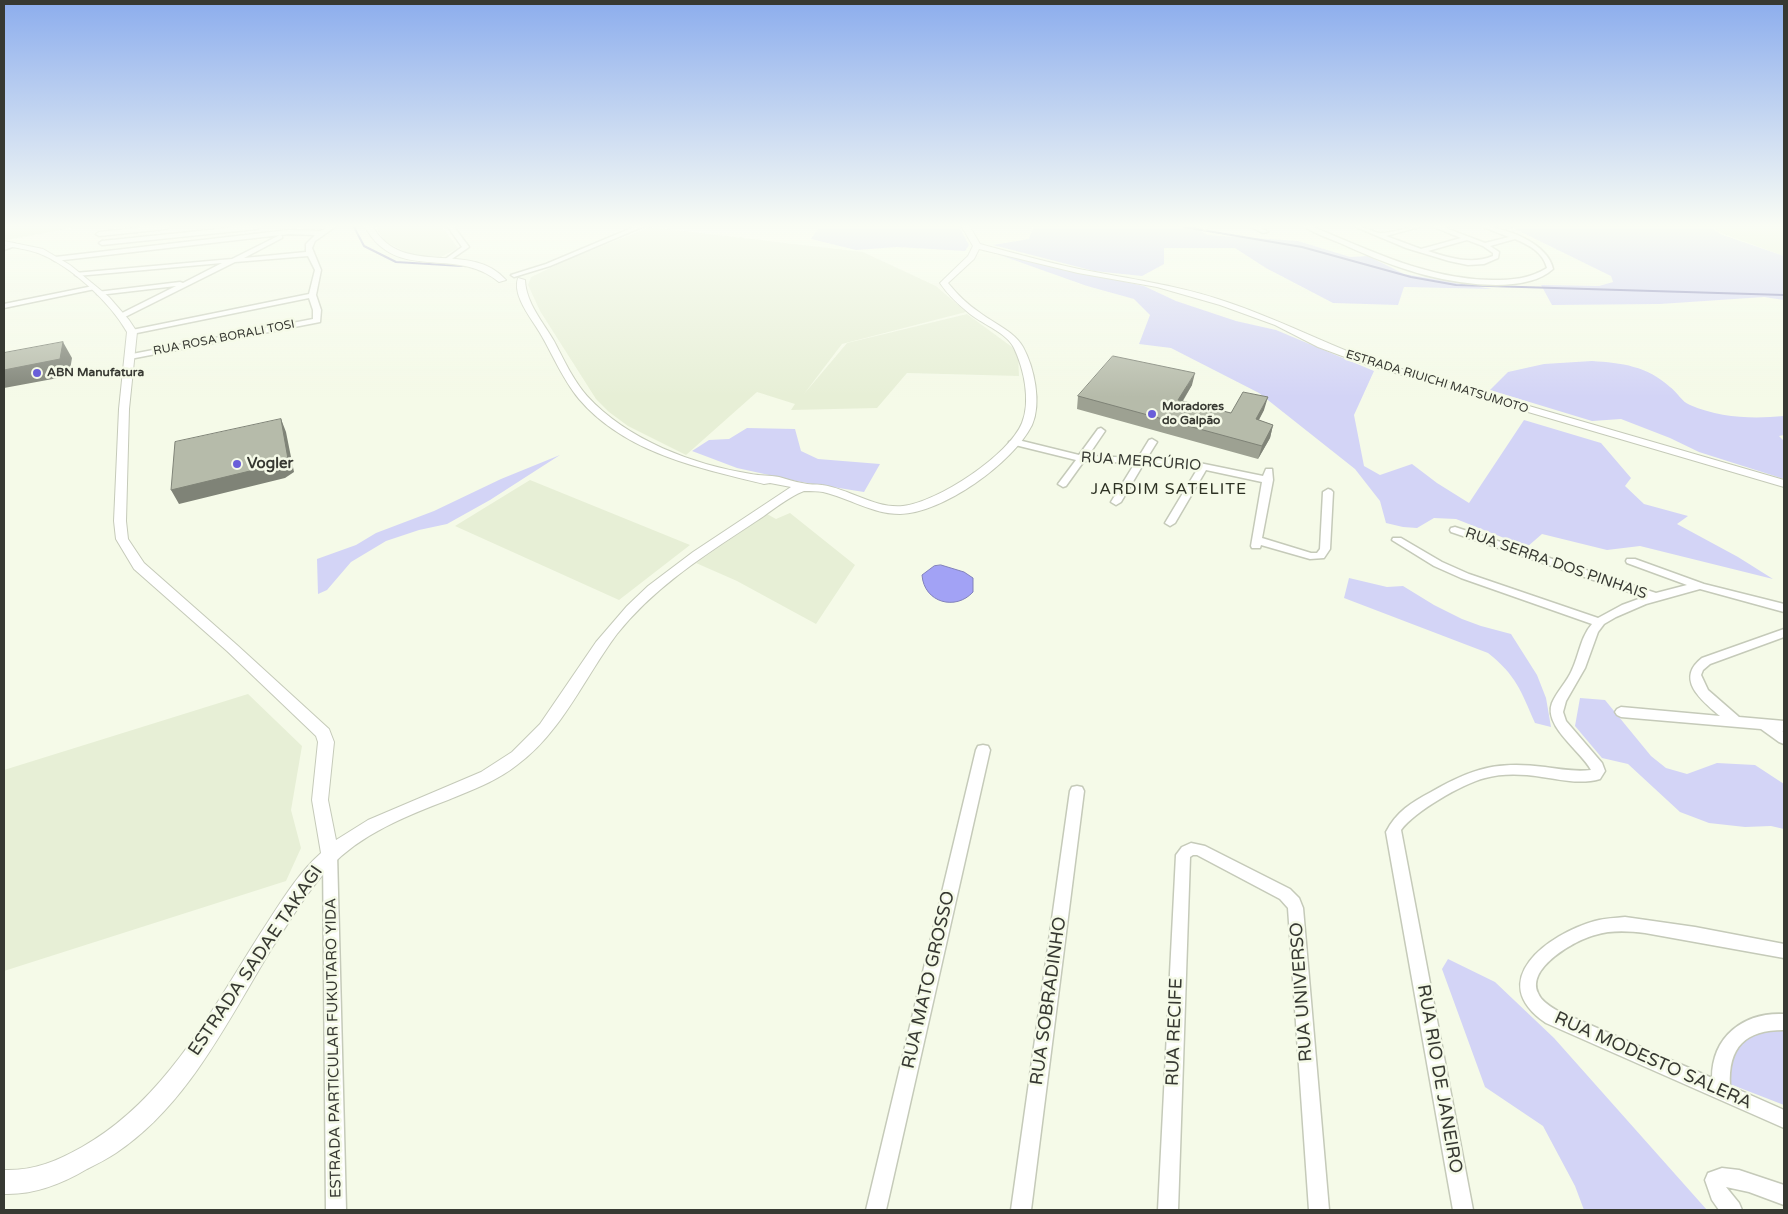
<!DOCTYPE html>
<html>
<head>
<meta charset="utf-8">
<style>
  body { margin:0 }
  #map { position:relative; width:1788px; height:1214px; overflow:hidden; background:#f5fae8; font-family:"Varela Round",sans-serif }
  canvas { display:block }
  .frame { position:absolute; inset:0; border:5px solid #373932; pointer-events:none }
</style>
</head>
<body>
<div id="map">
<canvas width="1788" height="1214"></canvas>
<div class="frame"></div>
</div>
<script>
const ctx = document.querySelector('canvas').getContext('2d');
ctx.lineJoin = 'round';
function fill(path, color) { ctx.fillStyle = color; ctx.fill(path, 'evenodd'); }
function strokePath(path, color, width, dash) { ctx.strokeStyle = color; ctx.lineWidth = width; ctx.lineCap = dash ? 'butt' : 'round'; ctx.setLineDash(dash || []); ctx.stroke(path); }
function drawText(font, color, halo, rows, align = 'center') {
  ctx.font = font + ' "Varela Round",sans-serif'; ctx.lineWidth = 5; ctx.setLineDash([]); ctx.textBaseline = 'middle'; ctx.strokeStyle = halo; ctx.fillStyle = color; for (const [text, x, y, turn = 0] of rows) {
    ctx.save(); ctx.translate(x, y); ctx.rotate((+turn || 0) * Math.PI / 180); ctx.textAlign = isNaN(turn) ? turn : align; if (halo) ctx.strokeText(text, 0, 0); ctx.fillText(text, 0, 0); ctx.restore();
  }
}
const built = new Path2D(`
  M4,227H76L7,240L4,239Z
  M376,227H442L458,248L441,257L411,255L384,241Z
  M650,227L863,252L936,286L966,312L842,344L804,394L847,343L967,314L1012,347L1018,355L1019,376L907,373L877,408L791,410L795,404L757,392L686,455L628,426L609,412L596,399L540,311L528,285L531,277L569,259Z
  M1712,227H1784V256L1721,233Z
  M530,480L690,545L619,600L455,526Z
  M790,513L855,565L816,624L737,581L696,563L767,514L776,519Z
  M248,694L302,746L291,810L301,848L286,881L4,971V770Z`);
const green = new Path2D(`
  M819,227H959L969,245L965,251L897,247L856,250L811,239Z
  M1033,227H1194L1208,235L1298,241L1350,257L1368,256L1404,274L1492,289L1404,287L1398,305L1333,303L1266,268L1235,248H1164V264L1142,276L1094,271L993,245L1029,239Z
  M1511,227H1712L1720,234L1784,256V300L1764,297L1660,304L1552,305L1541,285L1599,286L1613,282L1611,276Z
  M997,254L1144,286L1176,301L1236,321L1276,330L1374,371L1354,415L1364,466L1380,475L1412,464L1437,483L1469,503L1524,420L1601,443L1631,478L1625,486L1644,504L1688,516L1677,524L1738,557L1773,579L1640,546L1607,550L1542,534L1527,547L1456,519L1434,518L1417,528L1403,527L1386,523L1380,501L1355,469L1259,393L1171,348L1139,344L1150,315L1134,299L1087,286Z
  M1592,361C1622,363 1647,366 1670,387C1677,392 1682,402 1690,405C1720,418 1753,419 1784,416V435L1779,436L1784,441V479L1699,452L1670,438L1621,419L1592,421L1490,390L1508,372L1544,364Z
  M747,428L795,429L801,451L818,459L880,464L864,492L801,482L737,468L692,451L709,440L729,439Z
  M560,455L490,500L447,524L419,530L386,541L351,562L327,590L318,594L317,559L356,545L376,533L434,511L501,479Z
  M1349,578L1387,587L1403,586L1434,605L1462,619L1481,626L1511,634L1537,675L1546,698L1551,727L1535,723C1521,691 1516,675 1488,653L1344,598Z
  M1580,698L1605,700L1651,756L1666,768L1687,774L1717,763L1755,765L1784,784V829L1771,826L1745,827L1709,823L1680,812L1628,764L1602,758L1575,726Z
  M1448,959L1495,982L1554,1038L1707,1210H1584L1575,1186L1543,1126L1485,1087L1442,969Z
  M1779,1022L1784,1024V1105L1722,1081L1729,1044Z`);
const water = new Path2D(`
  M941,565L964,572L973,578V592C956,611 924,603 922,575L934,566Z`);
const stream = new Path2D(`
  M354,227L364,246L396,262L462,266
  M1184,227L1302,247L1411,277L1456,285L1784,295`);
const minor = new Path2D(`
  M148,227H169L166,229L99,236L96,234L99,232Z
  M239,227H260L257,229L102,245L99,243L102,241Z
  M328,227H335L315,241L312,248L321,270L316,295L321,310L320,322L130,359H127V355L313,319V310L309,298L132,334L128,332L132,330L309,294L315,270L308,256L235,262L123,318H120V314L176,286L99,295L97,294V292L180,282L183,283L222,263L77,276L75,275V273L232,259L280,235L282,236V238L244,258L306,252V244L315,235L289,234L55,261L52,259L55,257L289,230L321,231Z
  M448,227H454L469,247L446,263L444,262V260L462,247Z
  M634,227H642L550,266L514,277L511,275L546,264Z
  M1200,227H1207L1208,228L1205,230Z
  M1251,227H1259L1268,232L1263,233Z
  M1305,227H1313C1372,251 1427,279 1492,280C1512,280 1529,279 1547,268C1543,252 1529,245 1515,239L1490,246L1499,252L1498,258L1484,264L1468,265L1449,261L1406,248L1356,227C1365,227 1371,231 1379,233C1387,234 1408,227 1419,227L1386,236L1421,249L1461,238L1434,227H1443L1485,243L1509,237L1483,227C1507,227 1548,244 1553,269C1523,297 1444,282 1408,270C1385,263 1362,253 1340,243C1329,238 1315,234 1305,227ZM1467,240L1483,246L1493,253V256C1472,265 1449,258 1428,251Z
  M13,243L16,245L15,246L4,250V246Z
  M93,286L96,288L95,289L4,308V304Z
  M1101,428L1105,431L1088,456L1138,458L1149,440L1152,439L1157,442L1147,458H1175L1263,476L1266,469H1272L1273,480L1262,538L1311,553H1317L1320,549L1323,492L1328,489L1331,490L1333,492L1330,549L1324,558L1310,559L1261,545L1260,548H1252L1251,546L1262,482L1206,470L1175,523L1170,526L1165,523L1198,468L1175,464L1144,463L1121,502L1116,505L1111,502L1135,463L1084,461L1066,486L1063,487L1058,484L1076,460L1011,444L1009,442L1014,439L1079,455L1098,429Z
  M1455,527L1656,593L1687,585L1627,563L1626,561L1627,559H1635L1704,584L1784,604V612L1700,589L1646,604L1616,617L1604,624L1598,632L1585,668L1566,701L1563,712L1566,721L1602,763L1605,771L1600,779C1577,786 1551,777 1527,775C1513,774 1499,774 1485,778C1462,784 1415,811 1401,830L1473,1210H1453L1386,832C1396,812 1412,802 1431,792C1473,768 1497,761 1545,767C1560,769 1575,772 1591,770C1581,751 1543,726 1552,703C1557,691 1567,682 1572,670C1579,655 1581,636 1592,624L1461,578L1434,566L1392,540L1393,538H1401L1442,562L1469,574L1598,618L1622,605L1644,597L1451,532L1450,530L1451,528Z
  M1784,629V637L1710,664L1703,670L1701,675L1708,690L1739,717L1784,721V731H1782L1784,732V744L1779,742L1761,729L1621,717L1617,715L1615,712L1617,709L1621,707L1720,716C1701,700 1675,679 1702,658Z
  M983,745L988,746L990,750L886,1210H866L976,750L978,746Z
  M1077,786L1082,787L1084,791L1031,1210H1011L1070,791L1072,787Z
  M1191,843L1205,846L1290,889L1299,898L1303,908L1329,1210H1309L1288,908L1280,899L1197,855H1193L1190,857L1178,1210H1158L1176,855L1182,847Z
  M330,847L335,849L337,853L346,1210H326L323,853L325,849Z
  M1625,917L1695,927L1784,944V958L1645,933C1628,931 1611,930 1595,935C1575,940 1526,968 1538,993C1541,1001 1551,1007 1558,1011L1712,1078C1712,1036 1744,1012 1784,1014V1030C1745,1030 1728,1047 1730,1086L1784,1110V1128L1546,1023C1484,981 1548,934 1595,921C1605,918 1615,918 1625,917Z
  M1722,1168L1739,1170L1784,1185V1205L1749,1192L1726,1187L1739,1203L1742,1210H1719L1712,1200L1705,1180L1708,1173Z`);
const tertiary = new Path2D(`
  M365,227H373C403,279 470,239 506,280L499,282C455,245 397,284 365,227Z
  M962,227H970L980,244C1013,253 1046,262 1079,269C1129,279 1179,285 1227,302C1275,318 1320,341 1367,359L1784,480V487L1361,363L1318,347L1275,325L1220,305L1157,287L1078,273L979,249L974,259L948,283C957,294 967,304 979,312C993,323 1014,331 1023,347C1034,367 1042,403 1032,425C1013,463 943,513 900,514C872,514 849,498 823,492C817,491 811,491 804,491C788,497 773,510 758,520C708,553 655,586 617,634C584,678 562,732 517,765C497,781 472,790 448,800C406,816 361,834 330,867C307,891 290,921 272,948C228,1020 188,1105 116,1153C107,1159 97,1164 87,1169C62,1184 33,1195 4,1194V1170C34,1171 57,1161 82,1147C166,1100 212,1009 262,931C279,905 297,874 321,853L312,800L318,742L316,736L227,651L134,569L116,539L114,521L119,409L127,332C110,302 70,265 38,253C27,249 15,248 4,245V241L43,249L70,265L109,297L129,320L137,332L129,409L126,521L128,539L144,563L237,645L329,729L334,742L328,800L336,840L368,820L481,772L512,752L540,724L596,642L627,606L648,586L693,552L791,487L770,483L764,484C699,468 625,453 579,399C563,380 553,355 540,333C532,319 512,296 518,278L525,280C526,303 543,322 554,341C564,360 573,380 587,396C627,440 694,465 751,474C760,476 770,475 779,477C787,479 795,482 802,483C809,485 816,484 822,485C850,489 875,509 903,506C938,502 1009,455 1022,423C1031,401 1024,369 1014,348C1007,333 984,325 970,314C959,305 948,295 940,283L968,256L973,246Z`);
const wall = new Path2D(`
  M1192,385L1183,401L1231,413L1264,410L1259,420L1273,425L1270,438L1258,459L1077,409L1078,396Z`);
const shadedWall = new Path2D(`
  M63,342L72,358L69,376L4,388V370Z
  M1195,373L1192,385L1175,413L1178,400Z
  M1268,397L1264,410L1252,432L1256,419Z
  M281,419L286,432L294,472L285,478L179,504L171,490Z
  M1273,425L1270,438L1258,459L1262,446Z`);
const building = new Path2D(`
  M63,342L60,359L4,370V353Z
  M1113,356L1195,373L1178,400L1231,413L1243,392L1268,397L1256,419L1273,425L1262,446L1078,396Z
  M281,419L288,459L279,464L171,490L175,442Z`);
const markers = [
  [37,373,5,"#6a5fd9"],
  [1152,414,5,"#6a5fd9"],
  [237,464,5,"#6a5fd9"]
];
const farStreetnames = [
  ["RUA ROSA BORALI TOSI",224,338,-11],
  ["ESTRADA RIUICHI MATSUMOTO",1437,382,17]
];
const farPoinames = [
  ["ABN Manufatura",47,373],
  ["Moradores",1162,407],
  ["do Galpão",1162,421]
];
const streetNames = [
  ["RUA MERCÚRIO",1141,462,4],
  ["RUA SERRA DOS PINHAIS",1556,564,19],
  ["ESTRADA PARTICULAR FUKUTARO YIDA",334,1048,-91]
];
const poiNames = [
  ["Vogler",247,464]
];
const neighbourhoodNames = [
  ["JARDIM SATELITE",1169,490]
];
const nearStreetnames = [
  ["ESTRADA SADAE TAKAGI",256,961,-56],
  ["RUA MATO GROSSO",929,980,-77],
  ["RUA UNIVERSO",1302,992,-94],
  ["RUA SOBRADINHO",1049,1001,-82],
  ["RUA RECIFE",1175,1032,-88],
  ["RUA MODESTO SALERA",1653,1061,24],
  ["RUA RIO DE JANEIRO",1439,1079,80]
];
fill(built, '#e7efd6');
fill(green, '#d3d4f6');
fill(water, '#a2a2f5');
strokePath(water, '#8282ba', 1);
strokePath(stream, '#8282ba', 2);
strokePath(minor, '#c5cab9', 3);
strokePath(tertiary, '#c5cab9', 2);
fill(minor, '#fff');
fill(tertiary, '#fff');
fill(wall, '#9da192');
fill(shadedWall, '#7f8377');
fill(building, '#b6bbaa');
strokePath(building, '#7f8377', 1);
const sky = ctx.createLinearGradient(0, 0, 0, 397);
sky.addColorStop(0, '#8caded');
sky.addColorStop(0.57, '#fafdf5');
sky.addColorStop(1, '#fafdf500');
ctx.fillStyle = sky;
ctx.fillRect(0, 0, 1788, 397);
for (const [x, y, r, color] of markers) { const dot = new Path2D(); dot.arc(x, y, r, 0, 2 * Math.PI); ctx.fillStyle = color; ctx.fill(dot); strokePath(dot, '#f5fae8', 2); }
drawText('12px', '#373932', '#f5fae8', farStreetnames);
drawText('bold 12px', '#373932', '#f5fae8', farPoinames, 'left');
drawText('15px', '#373932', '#f5fae8', streetNames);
drawText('bold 15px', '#373932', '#f5fae8', poiNames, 'left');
ctx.letterSpacing = '1px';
drawText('16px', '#2d3123', '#f5fae8', neighbourhoodNames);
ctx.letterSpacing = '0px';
drawText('18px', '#373932', '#f5fae8', nearStreetnames);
</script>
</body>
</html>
